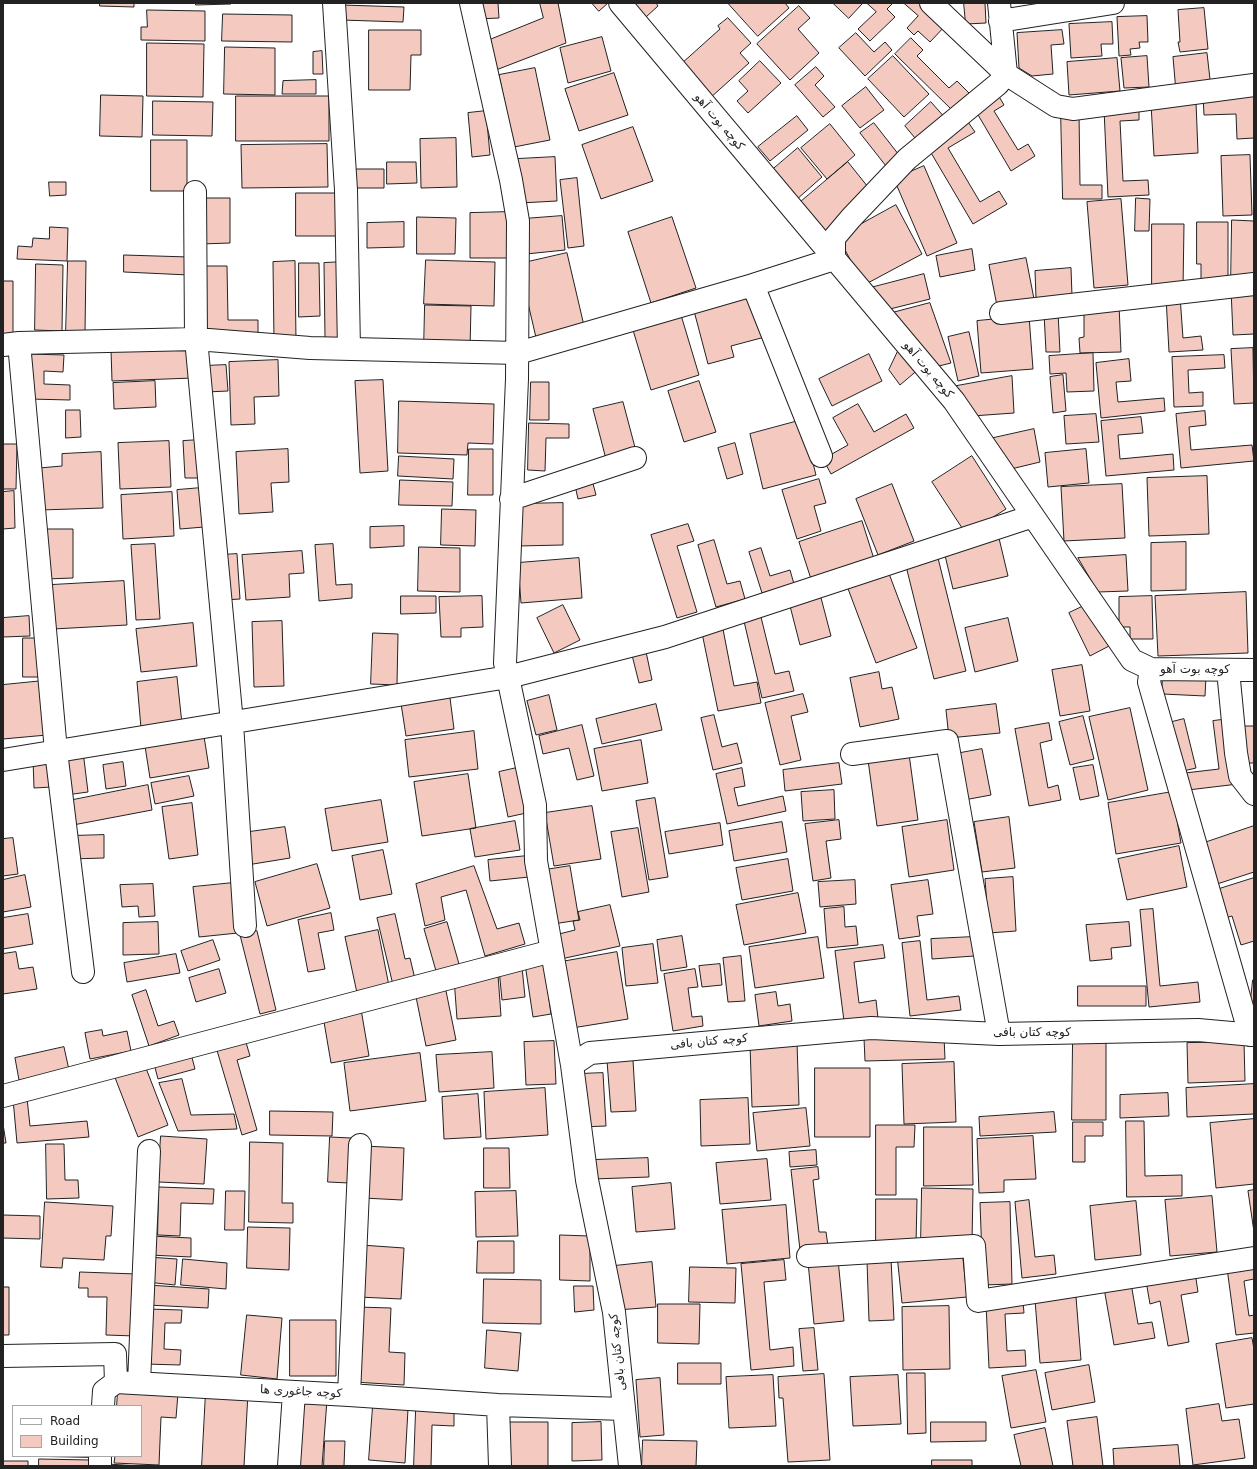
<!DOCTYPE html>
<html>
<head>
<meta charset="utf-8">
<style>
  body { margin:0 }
  #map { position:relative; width:1257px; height:1469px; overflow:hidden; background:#fff; font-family:"DejaVu Sans",sans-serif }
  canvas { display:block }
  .frame { position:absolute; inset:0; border:4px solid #222; pointer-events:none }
  .legend { position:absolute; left:12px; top:1405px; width:130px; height:52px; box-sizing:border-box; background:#fff; border:1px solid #a7a7a7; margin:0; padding:5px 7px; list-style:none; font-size:12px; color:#222 }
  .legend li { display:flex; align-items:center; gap:8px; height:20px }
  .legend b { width:20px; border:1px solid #a7a7a7 }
</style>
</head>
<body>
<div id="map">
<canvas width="1257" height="1469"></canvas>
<div class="frame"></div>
<ul class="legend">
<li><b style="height:5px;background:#fff"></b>Road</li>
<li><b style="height:11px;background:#f3c9c0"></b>Building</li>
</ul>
</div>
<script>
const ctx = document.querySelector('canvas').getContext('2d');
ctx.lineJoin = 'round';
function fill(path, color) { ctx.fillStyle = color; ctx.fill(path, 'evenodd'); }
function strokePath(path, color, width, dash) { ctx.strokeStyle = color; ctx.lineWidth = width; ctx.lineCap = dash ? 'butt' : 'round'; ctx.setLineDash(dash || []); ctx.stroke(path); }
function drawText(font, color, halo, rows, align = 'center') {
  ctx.font = font + ' "DejaVu Sans","Noto Naskh Arabic",sans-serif'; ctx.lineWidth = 3; ctx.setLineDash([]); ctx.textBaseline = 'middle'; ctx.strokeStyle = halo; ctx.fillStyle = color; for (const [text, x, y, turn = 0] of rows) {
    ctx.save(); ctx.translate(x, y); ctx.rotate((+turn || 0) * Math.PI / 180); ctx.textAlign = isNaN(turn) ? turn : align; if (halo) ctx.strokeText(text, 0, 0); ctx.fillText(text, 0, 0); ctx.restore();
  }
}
const building = new Path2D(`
  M100,3H134V7L100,6Z
  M196,3H231V4L196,5Z
  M476,3H498L499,18L477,19Z
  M540,3H558L566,43L496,70L486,41L543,18Z
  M592,3H608L599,11Z
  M633,3H656L658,6L646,17Z
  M728,3H785L789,8L758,36Z
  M833,3H861L862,4L849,18Z
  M867,3H893L887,9L895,17L870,41L858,29L876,12Z
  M904,3H923L946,25L930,42L918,31L914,35L907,28L918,16Z
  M964,3H985L986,23L966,24Z
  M342,5L404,7L403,22L341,20Z
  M799,6L810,18L798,29L819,53L790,80L757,44Z
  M1204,8L1208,49L1180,52L1178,42H1180L1178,10Z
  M147,10L205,11V41L141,40V27H147Z
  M223,14L292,15V42L222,41Z
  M1147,16L1148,42H1139L1140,48L1130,49L1131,55L1119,56L1117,17Z
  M728,18L751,43L740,53L749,63L710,98L681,64L720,29L718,26Z
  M1112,22L1113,44H1101L1102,56L1071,58L1069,24Z
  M369,30H421V55H411L410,90H369Z
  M1062,30L1064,44L1051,45L1053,74L1032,76L1019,68L1017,33Z
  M856,33L874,52L885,42L892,50L865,76L839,48Z
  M602,37L611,71L568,83L560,48Z
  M911,38L923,50L917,56L949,88L957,81L970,94L953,111L895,54Z
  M147,43L204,44L203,97L147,96Z
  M225,47L275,48V95L224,94Z
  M322,51L323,74H313V52Z
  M1207,53L1211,88L1176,92L1173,57Z
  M893,56L929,94L904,117L868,79Z
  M1147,56L1149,87L1124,88L1121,58Z
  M1117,58L1120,91L1069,95L1067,62Z
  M760,61L781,83L748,113L737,101L748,91L739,81Z
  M816,67L824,76L815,85L835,107L823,117L795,85Z
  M535,68L550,140L514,147L499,75Z
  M614,73L628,115L579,131L565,89Z
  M316,80V94H282L283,81Z
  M866,87L884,110L860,128L842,106Z
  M997,93L1004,105L994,111L1018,150L1028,144L1035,156L1011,171L974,108Z
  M101,95L143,96L142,137L100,136Z
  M1254,95V138L1237,139L1236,114L1204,115L1203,96Z
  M236,96H329V141H236Z
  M153,101L213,102L212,136L153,135Z
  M931,102L947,120L920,144L905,126Z
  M1196,102L1198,153L1154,156L1151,104Z
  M1139,108V120L1120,121L1123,181L1148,180L1149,195L1108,197L1104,109Z
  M486,111L490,155L472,157L468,113Z
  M1061,112H1079L1080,185H1102V199H1063Z
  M797,116L808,130L770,161L758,147Z
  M968,122L975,132L948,148L980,202L999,191L1007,204L973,224L927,146Z
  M874,123L899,155L886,166L860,133Z
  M830,124L855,155L827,179L801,148Z
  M633,127L653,181L601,199L582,145Z
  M456,138L457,187L421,188L420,139Z
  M151,140H187V191H151Z
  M327,144L328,187L242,188L241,145Z
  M798,148L822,177L796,200L771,171Z
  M1250,155L1252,215L1223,216L1221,156Z
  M555,157L557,201L520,203L517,159Z
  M387,162H416L417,183L387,184Z
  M848,162L872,192L822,234L797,205Z
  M924,166L957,243L927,256L894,179Z
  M352,169H384V188H352Z
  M577,178L584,246L568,248L560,180Z
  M49,182H66V195L50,196Z
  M296,193H338V236H296Z
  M201,198H230V243L201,244Z
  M1136,198L1150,199L1149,231H1135Z
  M1121,199L1128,285L1094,288L1087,202Z
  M896,205L922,254L864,285L838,237Z
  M509,212V258H470V213Z
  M562,216L565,250L526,254L523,219Z
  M417,217L456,218L455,254H417Z
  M672,217L696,288L651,303L628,232Z
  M1232,220L1254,221V283H1231Z
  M404,222V247L367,248V223Z
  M1197,222H1228V285H1201V264H1197Z
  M1152,224H1184L1183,289L1152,288Z
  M50,227L68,228L67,261L17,259L18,246L32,247L33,238L49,239Z
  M972,249L975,270L940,277L936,256Z
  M567,253L585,330L537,342L519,264Z
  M124,255L189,257V275L124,272Z
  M1026,258L1035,304L998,311L989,265Z
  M426,260L495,262L494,306L424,304Z
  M68,261H86L85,333H66Z
  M295,261L296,342H274L273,262Z
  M343,262L344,338H325L324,263Z
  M299,263H319L320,316L299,317Z
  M36,264L63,265L62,331L35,330Z
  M201,266H227L228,320H258V334L202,335Z
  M1071,268L1072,296L1036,298L1035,271Z
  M924,274L930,299L886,310L870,288Z
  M3,281H13V334L3,335Z
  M1254,288V334L1233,335L1231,289Z
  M753,291L765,337L731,346L734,357L708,364L693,307Z
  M1180,296L1183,338L1201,336L1203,350L1169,352L1166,297Z
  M930,303L951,363L931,368L888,314Z
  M1119,304L1121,352L1080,353L1079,338L1084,337V305Z
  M425,305L471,306L470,350L424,349Z
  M1058,312L1060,352H1046L1044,313Z
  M681,315L699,375L651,390L633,330Z
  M1029,316L1033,369L981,373L977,321Z
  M969,332L979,376L958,381L948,337Z
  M900,347L920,368L900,385L889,370Z
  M192,348L193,378L112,381L111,350Z
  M1253,348L1254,403L1234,404L1231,349Z
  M1093,353L1094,391L1067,392L1066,373L1050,374L1049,356Z
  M30,354L64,355L63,372L44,371V384L70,385V400L29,399Z
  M869,354L882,381L832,406L819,379Z
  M1224,355L1225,368L1188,370L1189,393L1203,392V406L1174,407L1172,357Z
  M1129,359L1131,381L1116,382L1118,402L1164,398L1165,411L1101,418L1096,363Z
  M278,360L279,396L254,397L255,424L231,425L229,362Z
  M226,365L228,391L206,392L204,366Z
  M1063,375L1066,411L1053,413L1050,377Z
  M1012,376L1014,413L972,416L951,387Z
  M383,380L388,471L360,473L355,381Z
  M155,381L156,407L114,409L113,383Z
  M699,381L716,432L684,442L668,391Z
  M531,382H549V420H530Z
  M399,401L494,404L493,444L468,443L467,455L398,453Z
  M623,402L637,455L607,463L593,409Z
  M858,404L874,432L906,414L914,428L831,474L823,459L848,445L833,418Z
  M66,410H80L81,437L66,438Z
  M1205,411L1206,425L1189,427L1191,450L1252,445L1254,461L1181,468L1176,414Z
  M1096,414L1099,442L1066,444L1064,416Z
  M1141,417L1143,433L1118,435L1120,459L1173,454L1174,470L1106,476L1101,421Z
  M802,420L816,475L763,489L750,434Z
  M529,423L569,424V438H546L545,471L528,470Z
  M1034,429L1040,462L1011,469L989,439Z
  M200,440L202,478H185L183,441Z
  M169,441L171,487L120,489L118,443Z
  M735,443L743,474L727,479L718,448Z
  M3,444H17L16,489H3Z
  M288,449L289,482L271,483L273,512L239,514L236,452Z
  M469,449H493V495H468Z
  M1086,449L1089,483L1048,487L1045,453Z
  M101,452L103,508L40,510L39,468L62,466V454Z
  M399,456L454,459L453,479L398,476Z
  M972,456L1006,509L966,534L932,482Z
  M591,476L596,495L578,499L574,481Z
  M1207,476L1209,534L1149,536L1147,478Z
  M819,479L826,503L814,506L821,531L797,539L782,490Z
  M400,480L453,482L452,506L399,505Z
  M892,484L914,541L878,555L856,499Z
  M1122,484L1125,538L1064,541L1061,487Z
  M201,488L204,527L180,529L177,490Z
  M14,491L15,528L3,529V492Z
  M172,492L174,536L123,539L121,495Z
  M563,503V545L518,546V504Z
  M442,509L476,510L475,546L441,545Z
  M862,521L874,559L811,579L799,542Z
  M688,524L694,541L677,546L697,612L677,618L651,535Z
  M404,526V546L370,548V527Z
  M45,529H73V578L46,579Z
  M998,534L1008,576L953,589L943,547Z
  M714,540L727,584L740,581L745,599L716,607L698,545Z
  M1186,542V590L1151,591V543Z
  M155,544L160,619L136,620L131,545Z
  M333,544L336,585L352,584V598L319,601L315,545Z
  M419,547L460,548V592L418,591Z
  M761,548L770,576L790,570L794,584L762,593L749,552Z
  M302,551L304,573L289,574L290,597L246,600L242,555Z
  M237,554L240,599L224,600L221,555Z
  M1126,555L1128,591L1098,592L1078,558Z
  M579,558L582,598L521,603L518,563Z
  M938,558L966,671L934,679L906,566Z
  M888,571L917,648L876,663L847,586Z
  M124,581L127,625L53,629L51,585Z
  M1246,592L1248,653L1158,656L1155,596Z
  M820,594L831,636L800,645L789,602Z
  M401,596H436V613L401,614Z
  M482,596L483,627L461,628V637H441L439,597Z
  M1152,596L1153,639H1130V627H1119V597Z
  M1088,604L1109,646L1090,656L1069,613Z
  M563,605L580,640L554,653L537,618Z
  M760,613L775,674L789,671L794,691L762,698L743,617Z
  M29,616L30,636L3,637V618Z
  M1008,618L1018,661L975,672L965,628Z
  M282,621L284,686L254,687L252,622Z
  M193,623L197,666L141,672L136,629Z
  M722,624L734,686L757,682L761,703L718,711L701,628Z
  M373,633L398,634L397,685L371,684Z
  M23,638H43V677H23Z
  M645,647L652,680L639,683L631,651Z
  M1082,665L1090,711L1060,716L1052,670Z
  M879,672L882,689L892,687L899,719L860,727L850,678Z
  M1163,674L1206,676L1205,696L1162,694Z
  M177,677L182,724L141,728L137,682Z
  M43,681L47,735L3,739V685Z
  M449,690L454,729L406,736L400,697Z
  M803,694L808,712L791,716L801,760L780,765L765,703Z
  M549,695L557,730L536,735L527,701Z
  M656,704L662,730L602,744L596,719Z
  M996,704L1000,733L949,738L946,710Z
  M1130,708L1148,790L1108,800L1089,717Z
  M714,715L722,747L737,743L742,763L713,770L701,718Z
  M1083,716L1094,759L1070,765L1059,722Z
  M1184,719L1196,768L1179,772L1168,723Z
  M1229,719L1238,784L1188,790L1185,773L1219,769L1213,721Z
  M1049,723L1052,740L1040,743L1048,788L1058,785L1061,800L1029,806L1015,729Z
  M582,725L594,776L577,780L569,748L543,754L539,736Z
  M1238,726H1254V763H1239Z
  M203,730L209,768L150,778L144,740Z
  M474,731L478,769L409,777L405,740Z
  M641,740L648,783L602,791L594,749Z
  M982,749L991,795L964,800L955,754Z
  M83,751L88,792L66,795L60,754Z
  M909,754L918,820L877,826L868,760Z
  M50,758L52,787L34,788L33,759Z
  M123,762L126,786L106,789L103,765Z
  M839,763L842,784L785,791L783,770Z
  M1093,765L1099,796L1080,800L1073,768Z
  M521,767L531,812L508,817L499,772Z
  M742,768L745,786L734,788L738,806L783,796L786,811L727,824L716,774Z
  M468,774L476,828L422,836L414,782Z
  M189,776L194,796L155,804L151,783Z
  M148,785L152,810L73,825L68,801Z
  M834,790L835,819L803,821L801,792Z
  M1172,792L1181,843L1116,854L1108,803Z
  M655,798L668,877L649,880L636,801Z
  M381,800L388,842L332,851L325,809Z
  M192,803L198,855L169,859L162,807Z
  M592,806L601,859L554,866L545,813Z
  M1009,817L1015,868L982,872L974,822Z
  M839,820L841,839L826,841L831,878L813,881L805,824Z
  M947,820L954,870L909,877L902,827Z
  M515,821L520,850L475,857L470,829Z
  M782,822L787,852L734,861L729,831Z
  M720,823L723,845L669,854L665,832Z
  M1254,826V872L1217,884L1204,843Z
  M285,827L290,858L247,865L242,833Z
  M638,828L649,892L622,897L611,832Z
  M104,835V858L70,859V836Z
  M13,838L18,874L3,876V839Z
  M1179,846L1187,887L1127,900L1118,859Z
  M383,850L392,894L360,900L352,856Z
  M527,856L529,877L490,881L488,860Z
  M788,859L793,891L742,900L736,868Z
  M317,864L330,908L267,926L255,882Z
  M474,866L497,929L519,923L525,944L485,956L466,890L441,897L445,920L425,926L416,884Z
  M570,866L579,920L553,924L545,870Z
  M25,875L31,907L3,912V880Z
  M1013,877L1016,931L989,933L985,879Z
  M1254,878V941L1241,945L1232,916L1225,918L1216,890Z
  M855,880L856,904L820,907L818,882Z
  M928,880L933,914L917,916L920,936L899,939L891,885Z
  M233,883L238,933L199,937L193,887Z
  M153,884L155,916L139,917L138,906L122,907L120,885Z
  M798,893L806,933L744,945L736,905Z
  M610,905L620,946L561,959L555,935L575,930L573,921L580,920L578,912Z
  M844,907L845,927L856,926L858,945L827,948L824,909Z
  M1153,909L1160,986L1198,982L1200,1002L1149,1007L1140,910Z
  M331,913L334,930L318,933L325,969L308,972L298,920Z
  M28,914L33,944L3,949V918Z
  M395,914L405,959L410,958L415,979L393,985L377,918Z
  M158,922L159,954L123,955V923Z
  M447,922L459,964L436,971L424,929Z
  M1129,922L1131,946L1111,948L1112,959L1090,961L1086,925Z
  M378,930L389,986L357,993L345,937Z
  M257,931L276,1010L260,1014L240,935Z
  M682,936L687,967L661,971L657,940Z
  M818,937L824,978L755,988L749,947Z
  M973,937L974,956L932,959L931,939Z
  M213,940L220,960L188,971L181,951Z
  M920,941L927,1000L959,996L961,1010L910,1016L902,943Z
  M653,944L658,983L626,986L622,948Z
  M883,945L885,958L854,962L859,1003L876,1000L878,1018L844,1021L835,951Z
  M16,952L19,969L33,967L37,989L3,994V954Z
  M617,952L628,1019L572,1028L561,962Z
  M176,954L180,973L127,982L124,963Z
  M741,956L745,1001L728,1002L723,958Z
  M544,962L551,1014L533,1017L525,964Z
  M720,964L722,985L702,987L699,966Z
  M522,967L525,997L502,1000L499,969Z
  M219,969L226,993L196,1002L189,978Z
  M695,969L698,987L688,988L692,1017L702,1016L703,1026L673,1031L664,974Z
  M498,975L501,1016L457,1019L454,978Z
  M1253,980H1254V1008H1250Z
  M445,986L456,1040L426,1046L415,992Z
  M1078,986H1146V1006H1078Z
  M146,990L158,1026L174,1021L179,1035L149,1046L132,995Z
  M776,992L778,1006L790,1004L792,1021L759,1026L755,995Z
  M361,1009L369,1056L331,1063L323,1016Z
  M102,1030L103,1036L127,1031L131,1051L90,1059L85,1033Z
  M944,1036L945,1059L865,1061L864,1038Z
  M1073,1038H1106V1120H1072Z
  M245,1039L250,1056L237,1060L257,1130L242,1135L216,1047Z
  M554,1041L556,1084L526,1085L524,1042Z
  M797,1042L799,1105L752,1107L750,1044Z
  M1244,1042L1245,1081L1188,1083L1187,1043Z
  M64,1047L69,1070L19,1080L15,1058Z
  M190,1050L195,1069L158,1079L153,1060Z
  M492,1052L494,1088L439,1092L436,1055Z
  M420,1053L426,1101L350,1111L344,1063Z
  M633,1060L636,1111L611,1112L607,1061Z
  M954,1062L956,1122L904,1124L902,1064Z
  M144,1063L168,1125L138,1137L114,1075Z
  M815,1068H870V1137H815Z
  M603,1073L606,1126L581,1127L579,1074Z
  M182,1079L191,1115L234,1114L237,1129L178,1131L159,1083Z
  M1254,1084V1114L1187,1117L1186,1088Z
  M545,1088L548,1135L486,1139L484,1092Z
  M1168,1093L1169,1116L1120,1118V1095Z
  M478,1094L481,1137L444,1139L442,1097Z
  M27,1098L30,1126L87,1121L89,1137L17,1143L13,1099Z
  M748,1098L750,1144L701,1146L700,1100Z
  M806,1108L810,1146L757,1151L753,1113Z
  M270,1111L333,1112L332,1136L270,1135Z
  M1054,1112L1056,1132L980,1136L979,1117Z
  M1254,1119V1184L1216,1188L1210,1123Z
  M1126,1121H1144L1145,1176L1182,1175V1196L1127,1197Z
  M1073,1122H1103V1136H1085V1162H1073Z
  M3,1124L6,1143H3Z
  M876,1125H915L914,1147H896V1195H876Z
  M924,1127H972L973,1185L924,1186Z
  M161,1136L207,1139L204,1184L158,1182Z
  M1033,1136L1036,1179L1004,1180V1192L979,1193L977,1139Z
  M330,1137L351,1138L349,1183L328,1182Z
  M250,1142L283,1143L282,1203H293V1223L249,1222Z
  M46,1144H64L65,1180H78L79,1198L47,1199Z
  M364,1146L404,1148L402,1200L363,1198Z
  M484,1148H509L510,1188H484Z
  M816,1150L817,1165L790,1167L789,1152Z
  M648,1158L649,1177L593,1179V1160Z
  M767,1159L771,1200L720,1204L716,1163Z
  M818,1167L819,1179L813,1180L819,1232H826L828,1246L800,1250L791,1170Z
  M671,1183L675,1229L636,1232L632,1187Z
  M159,1187L214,1189L213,1204L181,1203L180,1236L158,1235Z
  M922,1188L973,1189L972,1243L921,1242Z
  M1254,1190V1232L1248,1191Z
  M226,1191H245L244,1230H225Z
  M516,1191L518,1236L476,1237L475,1192Z
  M1212,1196L1217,1252L1170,1256L1165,1200Z
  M876,1199H917L916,1245L876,1244Z
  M1029,1200L1035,1257L1054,1255L1056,1274L1022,1278L1015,1202Z
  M1136,1201L1141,1255L1095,1260L1090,1206Z
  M45,1202L113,1206L111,1236H106L104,1260L63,1258L62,1268L41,1267Z
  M1010,1202L1012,1284L983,1285L980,1203Z
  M786,1205L790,1258L727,1264L722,1210Z
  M3,1215L40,1216V1239L3,1238Z
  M248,1227L290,1228L289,1270L247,1268Z
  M560,1235L590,1236V1281L560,1280Z
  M150,1236L191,1238V1257L149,1255Z
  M478,1241H514V1273H477Z
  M361,1245L404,1248L401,1299L358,1297Z
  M962,1249L967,1297L902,1303L897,1255Z
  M148,1257L177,1259L175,1285L146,1282Z
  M183,1259L227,1263L226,1289L181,1285Z
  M838,1259L844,1321L814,1324L808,1262Z
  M891,1259L894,1320L869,1321L867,1261Z
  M784,1260L786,1280L764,1282L770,1350L793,1347L794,1366L751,1370L741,1264Z
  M652,1262L656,1307L617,1310L614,1266Z
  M1254,1264V1279L1244,1281L1249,1316L1254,1315V1333L1236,1335L1227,1268Z
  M690,1267L736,1268L735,1303L689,1302Z
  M80,1272L137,1274L135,1336L106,1335L107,1297H88V1288H79Z
  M1195,1272L1198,1292L1181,1295L1189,1342L1168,1346L1160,1301L1150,1304L1146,1281Z
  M484,1279L541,1280V1324L483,1323Z
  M1131,1283L1138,1324L1152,1322L1155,1338L1114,1345L1104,1288Z
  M148,1285L209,1289L208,1308L147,1305Z
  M574,1286H593L594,1310L575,1312Z
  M3,1287H9V1335H3Z
  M1076,1297L1081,1360L1040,1363L1035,1300Z
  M1023,1302L1024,1313L1005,1314L1007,1351L1025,1350L1026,1366L989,1368L986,1304Z
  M658,1304H700L699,1344L658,1343Z
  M949,1306L950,1369L903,1370L902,1307Z
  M357,1307L391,1308L389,1352L405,1353L404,1385L353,1382Z
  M146,1309L182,1310L181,1323H165L164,1349L181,1350L180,1365L145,1364Z
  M247,1315L282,1318L277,1379L241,1375Z
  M290,1320H336V1376H290Z
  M814,1328L818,1370L803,1371L799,1329Z
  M487,1330L521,1333L518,1371L485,1368Z
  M1252,1338L1254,1349V1404L1226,1408L1216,1344Z
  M678,1363H721V1384H678Z
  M1089,1365L1095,1402L1052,1410L1045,1373Z
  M1036,1370L1046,1422L1011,1428L1002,1376Z
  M907,1373H925L926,1433L908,1434Z
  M824,1374L830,1460L788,1462L783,1398H779L778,1377Z
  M773,1375L776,1426L729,1428L726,1377Z
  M898,1375L901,1424L853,1426L850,1377Z
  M660,1378L664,1435L640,1437L636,1380Z
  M118,1391L178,1393L176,1418L161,1417L159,1465L114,1463L115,1456H141V1406H117Z
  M206,1391L248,1393L244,1466H202Z
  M299,1398L327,1400L322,1466H295Z
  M1219,1404L1222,1421L1239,1419L1245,1458L1193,1465L1186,1409Z
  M373,1406L408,1409L405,1463L369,1460Z
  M416,1410L454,1411V1426L432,1425L431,1466H414Z
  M1097,1417L1103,1466H1073L1067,1421Z
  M507,1422H548V1466H506Z
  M601,1422L602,1460L572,1461V1423Z
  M931,1422H986V1441L931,1442Z
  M1045,1428L1053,1466H1021L1014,1435Z
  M643,1440L697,1441L696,1466H642Z
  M325,1441H345L344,1466H324Z
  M1178,1445L1180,1466H1114L1113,1449Z
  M25,1456H90V1457Z
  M39,1459L90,1460V1466H39Z
  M932,1460H972V1466H932Z
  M3,1461H28V1466H3Z
  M107,1464L140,1466H107Z`);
const minor = new Path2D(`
  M334,3L346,190L349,349
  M471,3L511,180L518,221L517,379L505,663L535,805L536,861L572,1065
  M620,3L954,401L1132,660L1151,669L1254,670
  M931,3L1006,74L1056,106L1073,109L1254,85
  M1000,21L1113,3
  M195,192L196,339L232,723L245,926
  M753,285L821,456
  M1001,313L1254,284
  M19,343L56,751L83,972
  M3,345L19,343L196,339L310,348L518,353L753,285L834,259V238L851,218L907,159L998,84L1006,74L999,3
  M511,499L635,458
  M1151,669L1149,682L1250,1035
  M1228,670L1236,753L1240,776L1254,794
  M852,754L947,741L999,1034
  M3,760L508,677L665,637L1033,516
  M3,1096L552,951
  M808,1256L974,1246L978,1301L1254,1258
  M3,1356L115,1354L116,1382L349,1395L498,1405L624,1409
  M139,1383L149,1151
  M349,1395L360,1145
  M498,1405L500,1466
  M103,1406L104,1391L116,1382
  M100,1466V1456
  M289,1466L294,1392
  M630,1466L614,1312L587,1180L572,1065L590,1053L871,1028L999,1034L1198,1030L1254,1035`);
const streetNames = [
  ["کوچه بوت آهو",719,122,50],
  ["کوچه بوت آهو",928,370,50],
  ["کوچه بوت آهو",1195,670],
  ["کوچه کتان بافی",1032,1033],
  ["کوچه کتان بافی",709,1042,-5],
  ["کوچه کتان بافی",618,1352,-96],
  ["کوچه جاغوری ها",301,1392,3]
];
fill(building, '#f3c9c0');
strokePath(building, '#222', 1);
strokePath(minor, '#222', 24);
strokePath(minor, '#fff', 22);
drawText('12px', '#222', '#fff', streetNames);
</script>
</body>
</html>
